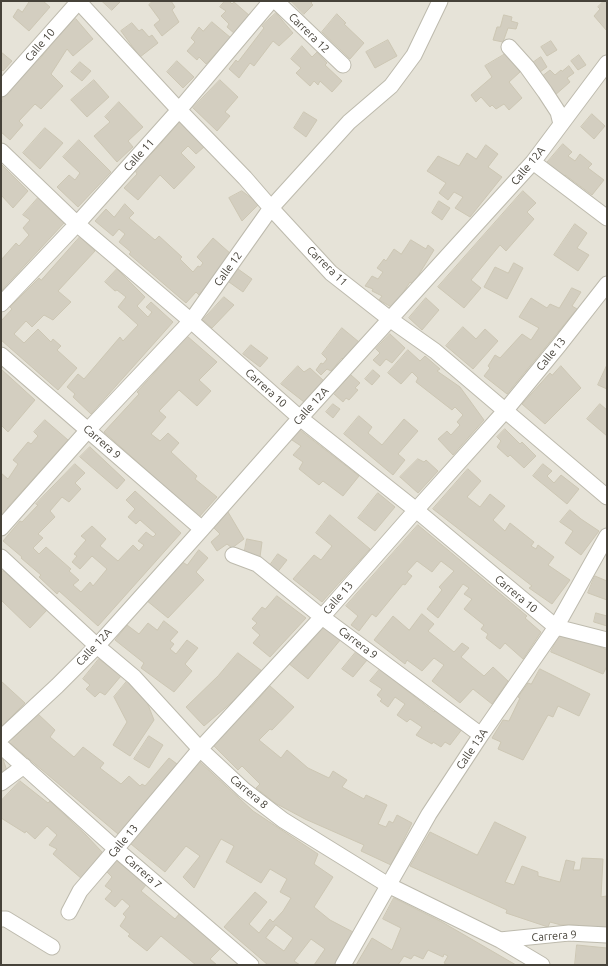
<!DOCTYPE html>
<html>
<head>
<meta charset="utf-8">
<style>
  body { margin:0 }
  #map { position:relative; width:608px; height:966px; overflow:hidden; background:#f3f1ea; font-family:Ubuntu,sans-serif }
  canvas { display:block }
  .frame { position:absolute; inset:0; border:2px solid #464239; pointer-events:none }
</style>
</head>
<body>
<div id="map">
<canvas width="608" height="966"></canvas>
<div class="frame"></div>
</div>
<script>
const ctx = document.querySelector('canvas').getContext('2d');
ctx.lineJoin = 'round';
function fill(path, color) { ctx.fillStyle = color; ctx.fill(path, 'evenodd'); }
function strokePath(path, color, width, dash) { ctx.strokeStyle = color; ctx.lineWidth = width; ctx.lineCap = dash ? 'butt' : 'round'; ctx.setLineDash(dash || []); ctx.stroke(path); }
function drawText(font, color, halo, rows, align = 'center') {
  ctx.font = font + ' Ubuntu,sans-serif'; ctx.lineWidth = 3.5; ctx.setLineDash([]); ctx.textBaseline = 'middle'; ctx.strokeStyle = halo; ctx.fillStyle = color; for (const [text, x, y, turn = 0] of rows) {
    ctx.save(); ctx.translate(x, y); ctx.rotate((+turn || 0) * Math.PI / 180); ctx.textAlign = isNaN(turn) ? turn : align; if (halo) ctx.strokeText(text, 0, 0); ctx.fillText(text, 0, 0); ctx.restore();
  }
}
const residential = new Path2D(`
  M1,1H607V965H1Z`);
const building = new Path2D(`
  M30,1H43L50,7L29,31L13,17L18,9L22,12Z
  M102,1H121L112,10Z
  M153,1H171L175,7L172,10L179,22L162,36L154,25L160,20L149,5Z
  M225,1H229L232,4L234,2L250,16L235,34L227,27L229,24L221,16L226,11L220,7Z
  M291,1H313L311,3L313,5L304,14Z
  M604,1H607V31L594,16L600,9L598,7Z
  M276,13L293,33L279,46L273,41L254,66L250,63L239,78L229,69L236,60L238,62L264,28L262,26Z
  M337,14L346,23L344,24L364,43L350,59L322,32Z
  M504,15L512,17L511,21L518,23L516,29L508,28L503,42L493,40L497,27H500Z
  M76,19L93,39L73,56L67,49L51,74L63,86L41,109L35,104L19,121L23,125L10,140L1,132V103L2,102L1,98L36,58L39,60L58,36Z
  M212,22L231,38L206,64L199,57L197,60L187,51L195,42L191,38L199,27L203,31Z
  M132,23L139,31L142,29L149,37L152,35L158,43L140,57L121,31Z
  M388,40L397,56L375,68L366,52Z
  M551,41L557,50L547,56L541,47Z
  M302,46L312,57L317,52L327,63L325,65L342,81L332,92L320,81L318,85L314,81L310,86L296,73L301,68L291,59Z
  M1,52L12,61L3,71L1,69Z
  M507,53L520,72L509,82L522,98L509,110L504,104L496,109L492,105L490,107L481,97L476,102L471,95L492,77L485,66Z
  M579,55L586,65L578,70L571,61Z
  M541,57L547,67L540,72L536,67L531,64Z
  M177,61L194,77L183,88L167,72Z
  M80,62L91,71L82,81L71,72Z
  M569,66L574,73L567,78L570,82L554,96L541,77L550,70L555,75L561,70L562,71Z
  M94,80L109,97L87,117L71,100Z
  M220,80L238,97L225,112L230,116L217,131L193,108Z
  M119,102L143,127L128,141L133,147L117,162L94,136L110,122L105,117Z
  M304,112L317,120L306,137L294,128Z
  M592,114L605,126L594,139L581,127Z
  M180,122L204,147L196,154L188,146L181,153L195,167L174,189L160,175L138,200L124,188L137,174L135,170L155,150Z
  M45,128L63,143L40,169L23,153Z
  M79,140L111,172L78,207L57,187L69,175L75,180L80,173L63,157Z
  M563,144L572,152L568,156L575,161L580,154L592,164L588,168L604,180L592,195L565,175L563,178L545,165Z
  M486,145L498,154L488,167L502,177L470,217L455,208L463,197L454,192L448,200L439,193L446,183L427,171L438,156L459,166L467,153L476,159Z
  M1,164L28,191L13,208L1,195Z
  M242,191L259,204L242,221L229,198Z
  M523,191L536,203L527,212L534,219L506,251L500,245L471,280L481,288L464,308L438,287Z
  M38,198L64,223L1,291V260L16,243L19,246L29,235L23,228L30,220L23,215Z
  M439,201L450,208L442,220L432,213Z
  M125,204L134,213L129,218L155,240L159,236L182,257L180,259L193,272L198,266L200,267L203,263L197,257L213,238L231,254L199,295L196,292L186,303L129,254L131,252L119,242L125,234L119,229L113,236L95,221L106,209L114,217Z
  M575,224L587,233L577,248L589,255L578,271L554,255Z
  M80,237L95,251L58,291L71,302L53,320L44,315L32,327L26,321L14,334L24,343L38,329L51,342L53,339L61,346L57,350L77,368L58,390L1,340V321L12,309L10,307L39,278L41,280Z
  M411,240L426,249L428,245L434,250L413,284L410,282L393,308L379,300L382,296L372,291L373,289L365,286L372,276L378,279L383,272L377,268L384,259L386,261L394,249L401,254Z
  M514,263L523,268L507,299L484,287L495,267L508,273Z
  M117,269L145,297L137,306L148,317L152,312L146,307L151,302L173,322L91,414L73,397L75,394L67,387L78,374L84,379L120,337L123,341L138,325L118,307L126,297L117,290L115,291L105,282Z
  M238,269L252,279L243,292L229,282Z
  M572,288L581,292L572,306L577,309L507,394L484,376L490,368L488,366L495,355L500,358L522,334L531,340L539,328L519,317L531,298L547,308L550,304L559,308Z
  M224,297L234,305L212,328L203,320Z
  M426,298L439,310L422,330L409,318Z
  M463,327L476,339L485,329L498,341L473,369L446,346Z
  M342,328L359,342L344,360L342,358L331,371L327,369L321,375L316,370L321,363L323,364L327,359L322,354Z
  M390,334L405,348L392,363L386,359L380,366L373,360L380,353L376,349Z
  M187,336L217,362L199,380L211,391L197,406L179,390L159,411L166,417L151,434L160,441L168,433L179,443L171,452L197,476L195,479L217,497L199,517L104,432L139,394L137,392L167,359L171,353Z
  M251,345L268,358L260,367L243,354Z
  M408,350L420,361L425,356L440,369L437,371L460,387L484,420L453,455L438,439L447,431L451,435L460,425L457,422L463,415L455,407L452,410L416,382L418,378L412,372L401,384L388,373Z
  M607,365V389L598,385Z
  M298,366L304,372L310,368L324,381L304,402L281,384Z
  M561,366L581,388L545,424L522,404L550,373L552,375Z
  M1,369L35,400L8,432L1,425V415L2,414L1,413Z
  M373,370L380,376L372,385L365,379Z
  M351,375L360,383L355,388L358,390L349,400L346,398L343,402L334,394Z
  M333,404L340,409L333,418L326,412Z
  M600,404L607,410V436L587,419Z
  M359,416L372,427L368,433L382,445L404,419L418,431L398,454L405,460L393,475L344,434Z
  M45,420L68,440L7,508L9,510L1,518V473L8,479L18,464L13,460L28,442L31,444L38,436L34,432Z
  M505,429L520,444L522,442L536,456L524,468L510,455L508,457L497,447L501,441L497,437Z
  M300,430L359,476L343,496L323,481L319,485L299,469L303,462L293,455L301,446L292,440Z
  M90,447L125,480L117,489L80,457Z
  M418,459L424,462L426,460L438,471L418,493L400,477Z
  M75,464L85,473L75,483L81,489L69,502L62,497L50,511L55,517L38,534L43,538L33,548L39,554L46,547L71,569L69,571L79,580L73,585L81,592L90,582L93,586L107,569L92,556L80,569L72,562L77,556L74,554L86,540L81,536L92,526L106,539L100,546L118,561L133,545L139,551L144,545L138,541L146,532L153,537L156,534L140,520L136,524L128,517L135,509L126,500L135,491L181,533L98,626L59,591L57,594L39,577L41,575L21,558L22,557L3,541L20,521L22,522L38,505L36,504Z
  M543,464L552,471L547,476L554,483L561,475L579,489L567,504L533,476Z
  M468,469L481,481L467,497L480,507L490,494L505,506L493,520L505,531L510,523L534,542L531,546L536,549L538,545L554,557L548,565L570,580L552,604L529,588L532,586L433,509Z
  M378,493L395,507L375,531L358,518Z
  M570,510L581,519L599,531L581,555L565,543L573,531L560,522Z
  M228,512L244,539L232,548L227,544L217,551L211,542L220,534L213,527Z
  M330,515L370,549L322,602L293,579L314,555L321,560L332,546L316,533Z
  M418,525L527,616L525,618L541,632L523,659L505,643L500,649L486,638L488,634L481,629L484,625L464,609L472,599L464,594L469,588L463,584L438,618L427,609L442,590L439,587L454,571L441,561L432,572L417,561L407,572L412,576L405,585L403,584L376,617L372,614L359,631L351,625L358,616L346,606Z
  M247,539L262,542L260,557L244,555Z
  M199,550L208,558L196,572L204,580L168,618L146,600L181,561L187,565Z
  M278,554L287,560L276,574L268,568Z
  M1,571H4L47,610L30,628L1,600Z
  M595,576L607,581V600L588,593Z
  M277,596L306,618L270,657L253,643L260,635L252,628L257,623L252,619L262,607L265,609Z
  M596,613L607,616V626L594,622Z
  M422,614L434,624L428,631L454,652L462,643L469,648L461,657L484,676L493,667L508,681L492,704L473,689L460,703L432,681L444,665L434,658L422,671L407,660L405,664L374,640L393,616L409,630Z
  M164,621L178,632L170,641L174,644L170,649L176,654L187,640L198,648L185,664L192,671L174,692L141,668L144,663L115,640L127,625L139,634L148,623L157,630Z
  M324,626L341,639L308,679L288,663L301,648L303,650Z
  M562,630L607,650V666L603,674L551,652Z
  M356,652L367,660L353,677L342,669Z
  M238,653L262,671L238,697L204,726L186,707L218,676Z
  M99,659L121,676L105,695L100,692L95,697L86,689L90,685L83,679Z
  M380,669L434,712L437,709L463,728L450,745L445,742L441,747L433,742L432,744L416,735L422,727L410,719L407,722L397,715L405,704L395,697L388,707L380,701L382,699L377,695L382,689L370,681Z
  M540,669L590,694L579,716L558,706L553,717L548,715L523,760L498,749L501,742L492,738L503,720L509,721L520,698L518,697L528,683L531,684Z
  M128,680L145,697L154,720L130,756L113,745L127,722L114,697Z
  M1,681L25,703L1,727Z
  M270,686L294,707L272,730L270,729L259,740L281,758L287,750L308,768L329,778L333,771L347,780L342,787L364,799L366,795L387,805L378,824L386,827L389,821L393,823L397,815L412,823L391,865L361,851L364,845L305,819L275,803L256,788L260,784L242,766L238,770L213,745L249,704L251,707Z
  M38,714L55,730L50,737L74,757L83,747L104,763L100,768L121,784L129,776L140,786L142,784L145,786L169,758L177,764L118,834L10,743Z
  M149,736L163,745L149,768L134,759Z
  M1,758L3,759L7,771L1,775Z
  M199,761L253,811L318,854L314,864L333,877L314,907L330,920L355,933L336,965H314L325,949L311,939L294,961L300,965H268L224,927L255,892L267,902L249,924L259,933L270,919L273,922L283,911L291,898L280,892L287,879L270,869L261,883L226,862L234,846L221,839L194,888L183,877L200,856L186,846L165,872L131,844ZM276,925L293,938L284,951L266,938Z
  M20,781L48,803L50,801L86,835L102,852L82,879L53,854L57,849L49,845L57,835L47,826L35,839L26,831L25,833L1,818V801Z
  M495,822L526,837L505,882L514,885L522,866L538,872V876L560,882L566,860L575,862L573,870H580L582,858L603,859L601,897L606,896L607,928L573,925H561L550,922L548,927L506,913L507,910L410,866L430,832L477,855Z
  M116,860L146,885L141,891L175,919L180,913L220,949L210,959L217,965H196L161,936L147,951L128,936L130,934L120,926L126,917L123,914L130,906L122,899L115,907L105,899L112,891L105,886L112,877L106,871Z
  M394,898L442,922L516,965H448L444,963L448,956L444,954L443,957L428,950L423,959L414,955L411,959L404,956L398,965H356L372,938L392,950L401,928L383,919Z
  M577,945L607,948V965H575Z`);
const minor = new Path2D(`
  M276,1L343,65
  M79,2L179,110L245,178L271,208L331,273L391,320L435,351L607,497
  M509,47L527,67L545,92L558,112L561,124
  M1,89L79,1
  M1,151L77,224L191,321L300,418L416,510L556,627L607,640
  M533,162L607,218
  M1,304L77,224L179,110L271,1
  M1,355L202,529
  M1,528L88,430L191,321L271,208L349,122L391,86L414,55L440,1
  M233,555L257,564L322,617L481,735
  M1,557L97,646L134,677L200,749L244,790L283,820L388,885L500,940L542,965
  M1,738L57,686L97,646L202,529L300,418L533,162L607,63
  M1,746L116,849L251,965
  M1,783L24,766
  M69,912L80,891L116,849L200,749L322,617L416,510L505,411L560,344L607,284
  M1,919H6L52,947
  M500,940L569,933L607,935
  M343,965L429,814L481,735L556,627L607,536`);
const streetNames = [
  ["Carrera 12",309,33,44],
  ["Calle 10",40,45,-49],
  ["Calle 11",139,155,-48],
  ["Calle 12A",528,166,-50],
  ["Carrera 11",327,266,44],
  ["Calle 12",228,269,-54],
  ["Calle 13",551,354,-51],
  ["Carrera 10",266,388,42],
  ["Calle 12A",311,406,-48],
  ["Carrera 9",102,442,41],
  ["Carrera 10",516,594,40],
  ["Calle 13",338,598,-49],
  ["Carrera 9",358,643,37],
  ["Calle 12A",94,647,-47],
  ["Calle 13A",472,749,-56],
  ["Carrera 8",249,792,40],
  ["Calle 13",123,841,-50],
  ["Carrera 7",143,872,41],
  ["Carrera 9",554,936,-4]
];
fill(residential, '#e6e3d8');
fill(building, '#d3cec0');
strokePath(building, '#cdc7b4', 1);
strokePath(minor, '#bdbaad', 17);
strokePath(minor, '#fff', 15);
drawText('11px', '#464239', '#fff', streetNames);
</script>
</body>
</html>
